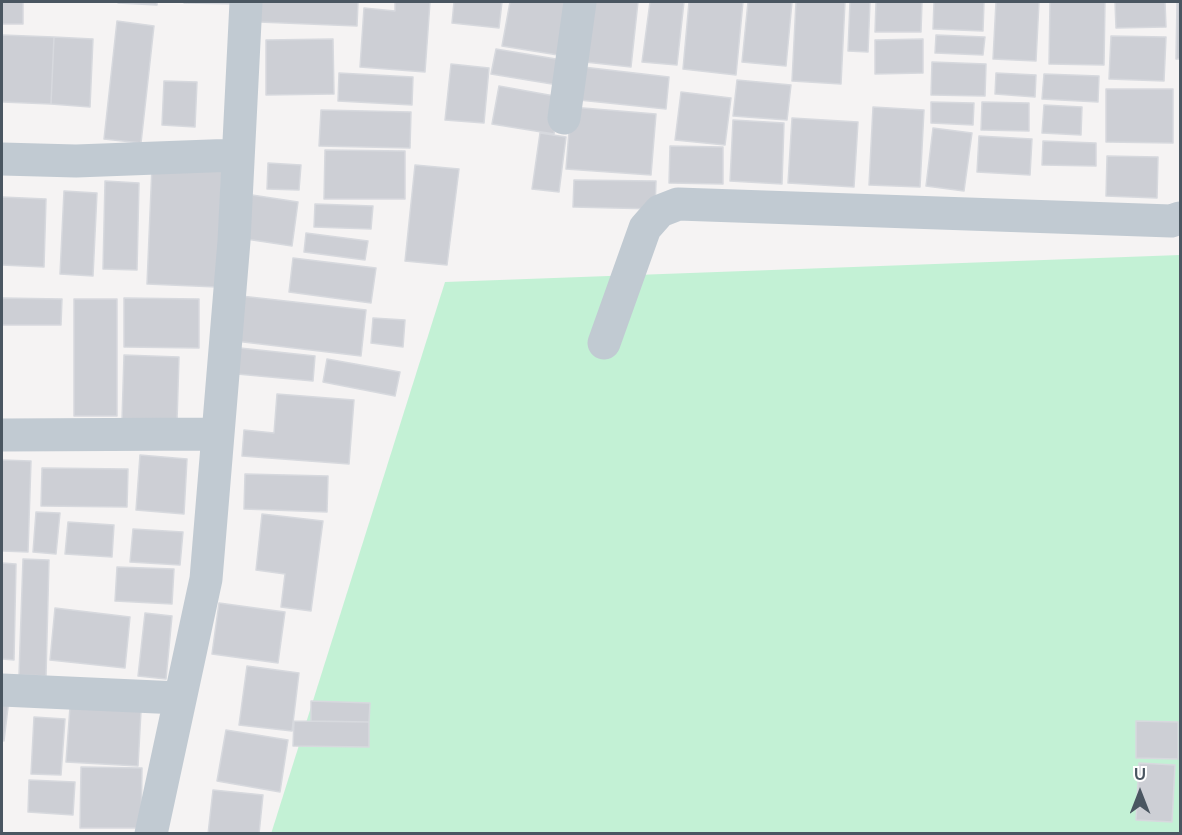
<!DOCTYPE html>
<html>
<head>
<meta charset="utf-8">
<style>
  body { margin:0 }
  #map { position:relative; width:1182px; height:835px; overflow:hidden; background:#f5f3f3; font-family:Raleway,sans-serif }
  canvas { display:block }
  .frame { position:absolute; inset:0; border:3px solid #4a5661; pointer-events:none }
  .north { position:absolute; left:1110px; top:763px; width:60px; height:60px; -webkit-text-stroke:4px #fff; paint-order:stroke; rotate:0deg; font-size:16px; font-weight:700; line-height:24px; text-align:center; color:#4a5661 }
  .north::after { content:''; display:block; margin:auto; width:21px; height:27px; background:#4a5661; clip-path:polygon(50% 0,100% 100%,50% 72%,0 100%) }
</style>
</head>
<body>
<div id="map">
<canvas width="1182" height="835"></canvas>
<div class="frame"></div>
<div class="north">U</div>
</div>
<script>
const ctx = document.querySelector('canvas').getContext('2d');
ctx.lineJoin = 'round';
function fill(path, color) { ctx.fillStyle = color; ctx.fill(path, 'evenodd'); }
function strokePath(path, color, width, dash) { ctx.strokeStyle = color; ctx.lineWidth = width; ctx.lineCap = dash ? 'butt' : 'round'; ctx.setLineDash(dash || []); ctx.stroke(path); }
const green = new Path2D(`
  M1180,255V833L271,834L445,282Z`);
const building = new Path2D(`
  M2,2H23V24H2Z
  M119,2H157V5L118,3Z
  M184,2H240V4L184,3Z
  M260,2H358L357,26L259,22Z
  M395,2H430L425,72L360,67L364,8L395,11Z
  M454,2H502L499,28L452,23Z
  M510,2H568L558,55L502,46Z
  M591,2H638L631,67L585,62Z
  M650,2H684L677,65L642,62Z
  M689,2H743L736,75L683,69Z
  M748,2H792L786,66L742,62Z
  M796,2H845L841,84L792,81Z
  M850,2H870L868,52L848,51Z
  M876,2H922L921,32H875Z
  M934,2H984L983,31L933,29Z
  M996,2H1039L1036,61L993,59Z
  M1050,2H1105L1104,65L1049,64Z
  M1115,2H1165L1166,27L1116,28Z
  M1177,2H1180V59H1176Z
  M117,21L154,26L141,143L104,139Z
  M2,35L54,37L51,104L2,102Z
  M936,35L985,37L983,55L935,53Z
  M1111,36L1166,37L1164,81L1109,79Z
  M54,37L93,39L90,107L51,104Z
  M333,39L334,94L266,95V40Z
  M923,39V73L875,74V40Z
  M496,49L568,61L564,86L491,74Z
  M932,62L986,64L985,96L931,95Z
  M451,64L489,68L484,123L445,120Z
  M583,67L669,77L666,109L579,100Z
  M339,73L413,77L412,105L338,101Z
  M996,73L1036,75L1035,97L995,94Z
  M1044,74L1099,76L1098,102L1042,99Z
  M737,80L791,85L787,120L733,116Z
  M164,81L197,82L195,127L162,125Z
  M499,86L560,97L554,134L492,124Z
  M1106,89H1173V143L1106,142Z
  M681,92L731,98L725,145L675,140Z
  M931,102L974,103L973,125L931,123Z
  M982,102L1029,103V131L981,130Z
  M1044,105L1082,107L1081,135L1042,133Z
  M571,107L656,114L651,175L566,169Z
  M873,107L924,110L920,187L869,185Z
  M321,110L411,112L410,148L319,146Z
  M792,118L858,122L854,187L788,183Z
  M733,120L784,123L782,184L730,181Z
  M933,128L972,133L964,191L926,186Z
  M540,133L566,137L559,192L532,189Z
  M979,136L1032,139L1030,175L977,172Z
  M1043,141L1096,143V166L1042,165Z
  M670,146L723,147V184L669,183Z
  M325,150L405,151V199H324Z
  M1107,156L1158,157L1157,198L1106,196Z
  M268,163L301,165L299,190L267,189Z
  M415,165L459,169L447,265L405,261Z
  M152,166L222,170L217,287L147,284Z
  M574,180L656,181L655,209L573,207Z
  M105,181L139,183L137,270L103,269Z
  M64,191L97,193L93,276L60,274Z
  M252,195L298,202L292,246L246,239Z
  M2,197L46,199L44,267L2,265Z
  M315,204L373,206L371,229L314,227Z
  M306,233L368,241L365,260L304,252Z
  M293,258L376,268L371,303L289,292Z
  M241,296L366,310L361,356L235,341Z
  M2,298L62,299L61,325H2Z
  M124,298L199,299V348L124,347Z
  M74,299H117V416H74Z
  M373,318L405,320L403,347L371,343Z
  M240,348L315,356L313,381L237,374Z
  M124,355L179,357L177,421L122,420Z
  M327,359L400,372L395,396L323,382Z
  M277,394L354,400L349,464L242,456L244,430L274,433Z
  M140,455L187,459L184,514L136,510Z
  M2,460L31,461L28,552L2,551Z
  M42,468L128,469L127,507L41,506Z
  M245,474L328,476L327,512L244,509Z
  M36,512L60,513L56,554L33,552Z
  M262,514L323,521L311,611L281,607L285,574L256,570Z
  M68,522L114,525L112,557L65,554Z
  M133,529L183,532L180,565L130,562Z
  M23,559L49,560L46,676L19,675Z
  M2,563L16,564L14,660L2,659Z
  M117,567L174,569L172,604L115,601Z
  M219,603L285,612L278,663L212,654Z
  M55,608L130,617L125,668L50,660Z
  M145,613L172,616L166,679L138,676Z
  M247,666L299,673L292,731L239,725Z
  M2,698L9,699L4,741L2,740Z
  M311,701L370,703L369,722L311,721Z
  M70,707L141,711L138,766L66,762Z
  M34,717L65,719L61,775L31,774Z
  M294,721L369,722V747L293,746Z
  M1136,721L1178,722V759L1136,758Z
  M226,730L288,740L280,792L217,781Z
  M1139,763L1175,765L1172,822L1136,820Z
  M81,767L142,768L141,828H80Z
  M29,780L75,782L73,815L28,812Z
  M213,790L263,795L259,834H208Z`);
const minor = new Path2D(`
  M564,118L580,2
  M2,159L76,161L237,155
  M604,343L645,228L660,211L678,204L1171,221L1180,218
  M2,435L217,434
  M2,690L179,698
  M151,834L206,579L234,241L246,2`);
fill(green, '#c3f1d5');
fill(building, '#cdcfd5');
strokePath(building, '#d7d9de', 1.5);
strokePath(minor, '#c1cad2', 33);
</script>
</body>
</html>
